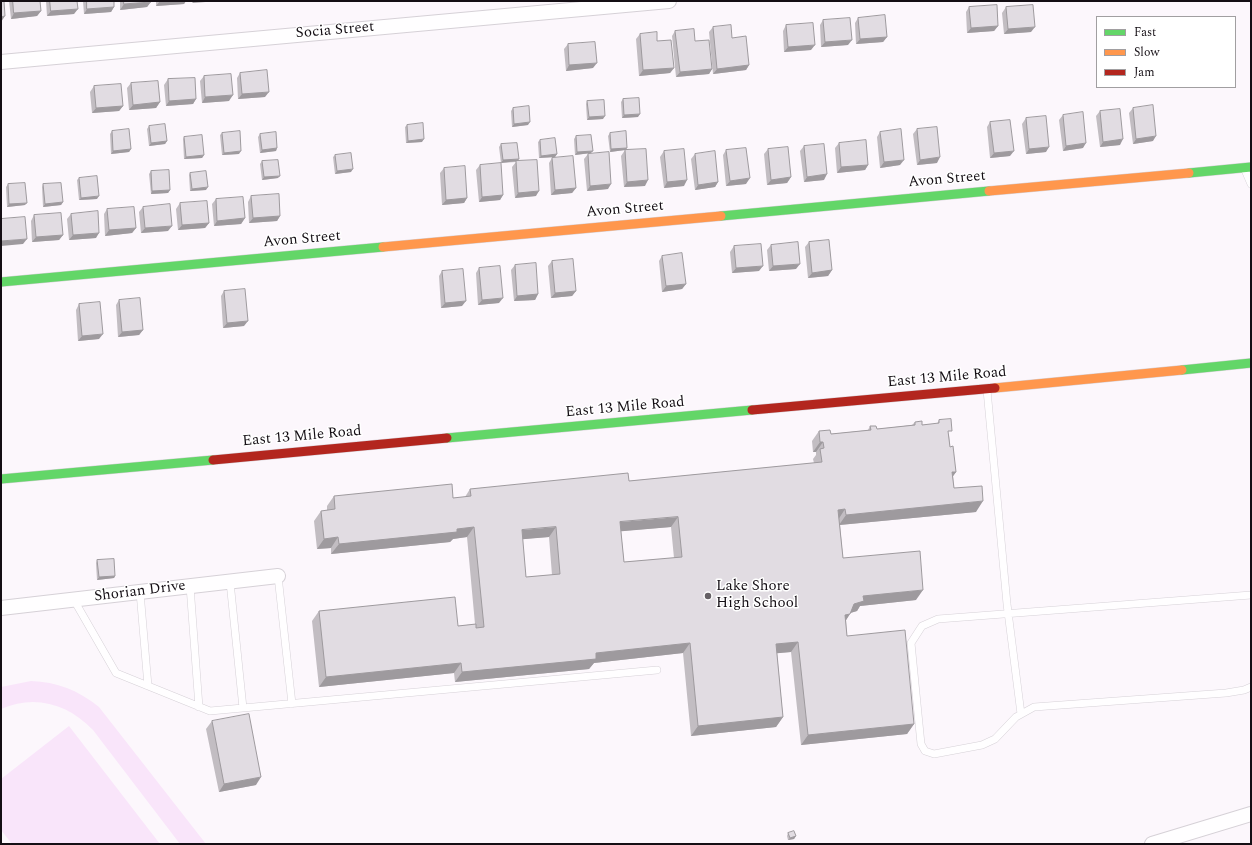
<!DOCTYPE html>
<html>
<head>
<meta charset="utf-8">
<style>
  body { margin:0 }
  #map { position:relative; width:1252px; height:845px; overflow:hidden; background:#fcf7fc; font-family:Spectral,serif }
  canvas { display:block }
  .frame { position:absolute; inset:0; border:2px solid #140e14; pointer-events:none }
  .legend { position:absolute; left:1096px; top:16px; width:140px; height:72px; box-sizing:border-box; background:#fff; border:1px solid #a19fa1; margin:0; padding:5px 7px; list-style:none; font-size:12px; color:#140e14 }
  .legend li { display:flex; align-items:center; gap:8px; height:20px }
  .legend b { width:20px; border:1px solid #a19fa1 }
</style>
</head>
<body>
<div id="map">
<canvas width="1252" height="845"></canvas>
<div class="frame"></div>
<ul class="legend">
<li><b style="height:5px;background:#63d668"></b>Fast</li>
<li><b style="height:5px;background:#ff974d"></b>Slow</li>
<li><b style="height:5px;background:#b3261e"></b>Jam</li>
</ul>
</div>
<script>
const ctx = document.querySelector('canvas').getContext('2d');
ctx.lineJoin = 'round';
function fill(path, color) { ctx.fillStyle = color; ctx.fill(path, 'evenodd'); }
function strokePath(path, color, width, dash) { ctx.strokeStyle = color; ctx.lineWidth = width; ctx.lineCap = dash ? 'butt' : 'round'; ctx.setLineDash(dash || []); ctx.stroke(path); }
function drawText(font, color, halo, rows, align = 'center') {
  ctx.font = font + ' Spectral,serif'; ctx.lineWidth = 3; ctx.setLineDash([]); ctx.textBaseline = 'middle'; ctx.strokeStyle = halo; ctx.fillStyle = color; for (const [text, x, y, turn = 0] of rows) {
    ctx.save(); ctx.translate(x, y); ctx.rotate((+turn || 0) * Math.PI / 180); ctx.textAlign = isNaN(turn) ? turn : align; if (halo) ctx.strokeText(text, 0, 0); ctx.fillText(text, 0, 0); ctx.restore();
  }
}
const green = new Path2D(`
  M31,681C57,682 78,690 99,707L206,844H180L93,730C68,704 35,694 1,709V687Z
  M69,726L160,844H12L1,830V779Z`);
const lane = new Path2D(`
  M1245,170L1251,184
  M987,390L1007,604L1021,714
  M278,576L292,704
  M230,582L243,708
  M190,586L199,707
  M140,592L148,686
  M1251,595L938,619L922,626L911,643L921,744L925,751L934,754L982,745L995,739L1016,717L1034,707L1226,693L1244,690L1251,687
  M74,600L116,673L210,711L657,670`);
const street = new Path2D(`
  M1,62L669,1
  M1,608L278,576
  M1152,844L1251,814`);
const fast = new Path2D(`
  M1189,173L1251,167
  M721,216L989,191
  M1,282L383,247
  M1182,370L1251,363
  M447,438L752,410
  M1,479L213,460`);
const slow = new Path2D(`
  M989,191L1189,173
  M383,247L721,216
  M995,388L1182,370`);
const jam = new Path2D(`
  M752,410L995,388
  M213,460L447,438`);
const wall = new Path2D(`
  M9,1H40L41,11L37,16L11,19Z
  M46,1H77L74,14L47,16Z
  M83,1H114V7L111,12L84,14Z
  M120,1H151L147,7L120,10Z
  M156,1H186L184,4L156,6Z
  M969,7L998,26L994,31L967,33L966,12Z
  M1006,7L1031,32L1004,34L1002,13Z
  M858,18L887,37L883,42L856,44L855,23Z
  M823,20L848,45L821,47L820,25Z
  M786,25L811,50L784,52L783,31Z
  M713,27L732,38L749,65L746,70L713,74L709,32Z
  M675,31L695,41L712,69L709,74L676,77L672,36Z
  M640,34L657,41L674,68L670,73L639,76L636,39Z
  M568,44L593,68L566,71L564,49Z
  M240,73L265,97L238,99L237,78Z
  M204,76L229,101L202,103L200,81Z
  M168,79L196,99L193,104L166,106L164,85Z
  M131,83L160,102L156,108L129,110L127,88Z
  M94,86L123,106L119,111L92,113L90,92Z
  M623,99L638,117L622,118L621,102Z
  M587,101L603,119L587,120L586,104Z
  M513,108L528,125L512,127L511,111Z
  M1133,108L1153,141L1133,144L1129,113Z
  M1100,111L1120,145L1100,147L1096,116Z
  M1063,115L1083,148L1063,151L1059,120Z
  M1026,118L1046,152L1026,154L1022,124Z
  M990,122L1010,156L990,158L987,127Z
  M407,125L422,142L406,143L405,127Z
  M149,126L167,141L165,144L149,146L147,129Z
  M917,129L937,163L917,165L913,134Z
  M112,131L131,149L129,152L111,154L110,134Z
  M880,132L900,165L880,168L877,137Z
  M222,133L239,154L222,155L220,135Z
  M610,133L627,148L625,150L610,152L608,136Z
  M260,134L277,148L276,151L260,153L258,137Z
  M576,136L591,153L575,155L574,139Z
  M184,137L204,155L202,158L184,159L183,139Z
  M540,140L557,154L555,157L539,158L538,142Z
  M839,143L868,165L865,170L837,173L835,148Z
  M501,144L517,161L536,196L515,198L512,167L516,162L501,163L499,147Z
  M804,146L824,180L804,182L800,151Z
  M768,149L791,177L787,183L767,185L764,154Z
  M625,150L645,186L624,187L621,156Z
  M726,150L746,184L726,186L723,155Z
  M664,151L684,186L664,188L660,157Z
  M588,154L608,189L587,191L584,159Z
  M695,154L718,182L715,187L695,190L691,159Z
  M335,155L351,172L335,174L333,157Z
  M552,158L576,188L572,193L551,195L549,163Z
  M262,161L278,178L262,180L260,164Z
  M480,165L503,195L500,200L479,202L476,170Z
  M444,168L467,198L464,203L442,205L440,173Z
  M151,171L170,190L168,193L151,194L149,174Z
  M190,173L206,190L190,191L189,175Z
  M79,178L97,199L79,200L77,180Z
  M8,184L25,205L7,207L6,187Z
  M43,184L63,202L61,205L43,207L42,187Z
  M251,196L280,216L277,221L249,223L248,202Z
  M216,199L245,218L241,224L214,226L212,204Z
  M180,203L209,223L205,228L178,230L176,209Z
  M143,207L168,231L141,233L139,212Z
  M107,209L136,228L132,233L105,236L104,214Z
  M71,214L96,238L69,240L67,219Z
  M34,215L63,235L59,240L32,242L31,221Z
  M809,242L832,270L828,276L808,278L805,247Z
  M771,245L796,269L769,271L767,250Z
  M734,246L759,271L732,273L730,252Z
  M662,256L686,284L682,289L662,292L659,261Z
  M552,261L576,291L572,296L551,298L548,266Z
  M515,265L538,294L535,300L514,301L511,270Z
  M479,268L499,303L478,305L476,273Z
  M442,271L462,306L441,308L439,276Z
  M224,291L244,326L223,328L221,296Z
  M119,300L143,330L139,335L118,337L116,305Z
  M79,304L99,339L78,341L76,310Z
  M939,420L949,435L950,447L956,472L953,476L954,488L976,512L840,525L843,558L916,600L860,606L857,611L850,613L846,620L847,636L914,724L907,734L801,745L791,652L777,653L783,717L776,727L691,736L683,653L594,663L589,669L455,682L454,673L319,687L312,621L319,611L458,626L475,624L467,537L453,539L450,542L331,554V548L317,549L314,521L321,511L327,510V506L334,496L453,498L465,497L470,489L629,481L814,463L813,459L816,455V452H813L812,441L819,431L831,434L868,430L870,426L877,429L912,425L915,422L922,425L937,424ZM671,527L674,558L624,562L621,531ZM549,537L552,575L526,577L522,539Z
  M97,560L115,576L114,578L97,580L96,563Z
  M212,721L256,785L219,792L206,729Z
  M788,833L796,836L794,839L788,840L787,836Z`);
const shadedWall = new Path2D(`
  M160,1H186L184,4L156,6Z
  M194,1H219L192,3Z
  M151,2L147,7L120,10L124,4Z
  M114,7L111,12L84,14L87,9Z
  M78,9L74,14L47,16L51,11Z
  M41,11L37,16L11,19L14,13Z
  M5,16L1,22V17Z
  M998,26L994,31L967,33L971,28Z
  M1035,27L1031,32L1004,34L1008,29Z
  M887,37L883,42L856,44L860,39Z
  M852,40L848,45L821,47L825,42Z
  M815,45L811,50L784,52L788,47Z
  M597,63L593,68L566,71L569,65Z
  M749,65L746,70L713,74L717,69Z
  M674,68L670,73L639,76L643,70Z
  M712,69L709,74L676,77L680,72Z
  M269,92L265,97L238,99L242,94Z
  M233,95L229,101L202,103L205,97Z
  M196,99L193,104L166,106L169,101Z
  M160,102L156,108L129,110L133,105Z
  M123,106L119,111L92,113L96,108Z
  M640,114L638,117L622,118L624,115Z
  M605,116L603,119L587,120L589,117Z
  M530,122L528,125L512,127L514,124Z
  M1156,136L1153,141L1133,144L1136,139Z
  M424,139L422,142L406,143L408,141Z
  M1123,139L1120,145L1100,147L1103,142Z
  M167,141L165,144L149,146L151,143Z
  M1086,143L1083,148L1063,151L1066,146Z
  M1049,147L1046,152L1026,154L1029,149Z
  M277,148L276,151L260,153L262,150Z
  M627,148L625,150L610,152L611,149Z
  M131,149L129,152L111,154L113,151Z
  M241,151L239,154L222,155L224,153Z
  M593,151L591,153L575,155L577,152Z
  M1014,151L1010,156L990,158L994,153Z
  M557,154L555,157L539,158L541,156Z
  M204,155L202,158L184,159L186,157Z
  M940,157L937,163L917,165L920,160Z
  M519,159L517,161L501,163L503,160Z
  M904,160L900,165L880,168L884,162Z
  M868,165L865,170L837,173L841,167Z
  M353,169L351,172L335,174L337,171Z
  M827,174L824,180L804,182L807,177Z
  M280,176L278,178L262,180L264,177Z
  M791,177L787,183L767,185L771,180Z
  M750,178L746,184L726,186L730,181Z
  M648,180L645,186L624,187L627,182Z
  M687,180L684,186L664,188L667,182Z
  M718,182L715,187L695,190L698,185Z
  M611,184L608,189L587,191L590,186Z
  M208,187L206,190L190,191L192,189Z
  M576,188L572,193L551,195L555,190Z
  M170,190L168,193L151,194L152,191Z
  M539,191L536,196L515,198L518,193Z
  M503,195L500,200L479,202L482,197Z
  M99,196L97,199L79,200L81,198Z
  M467,198L464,203L442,205L446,200Z
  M63,202L61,205L43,207L45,204Z
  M27,203L25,205L7,207L9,204Z
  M280,216L277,221L249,223L253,218Z
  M245,218L241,224L214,226L217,221Z
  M209,223L205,228L178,230L182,225Z
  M172,226L168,231L141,233L145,228Z
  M136,228L132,233L105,236L109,230Z
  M99,233L96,238L69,240L73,235Z
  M63,235L59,240L32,242L36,237Z
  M27,239L23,244L1,246V241Z
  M800,264L796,269L769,271L773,266Z
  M763,266L759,271L732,273L736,268Z
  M832,270L828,276L808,278L812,273Z
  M686,284L682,289L662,292L666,286Z
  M576,291L572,296L551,298L555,293Z
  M538,294L535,300L514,301L517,296Z
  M503,298L499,303L478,305L482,300Z
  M466,301L462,306L441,308L445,303Z
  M248,321L244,326L223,328L227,323Z
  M143,330L139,335L118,337L122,332Z
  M103,334L99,339L78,341L82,336Z
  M820,442H823L816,452H813Z
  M952,472H956L949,482Z
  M983,501L976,512L839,525L846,515Z
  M845,509L838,520V510Z
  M678,517L671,527L613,532L620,522Z
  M474,527L467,537L453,539L450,542L331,554L339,544Z
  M556,527L549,537L514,540L522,530Z
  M338,537L331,548L317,549L324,539Z
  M115,576L114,578L97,580L99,577Z
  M923,590L916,600L860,606L857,611L847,614L854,604L863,596Z
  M850,614L843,625L845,615Z
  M798,642L791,652L769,654L776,644Z
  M690,643L683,653L594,663L589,669L455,682L462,672L596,653Z
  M461,663L454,673L319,687L326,677Z
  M783,717L776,727L691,736L698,726Z
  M914,724L907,734L801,745L808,735Z
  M261,777L256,785L219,792L224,784Z
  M796,836L794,839L788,840L790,838Z`);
const building = new Path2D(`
  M1,1H4L5,16L1,17Z
  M13,1H40L41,11L14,13Z
  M50,1H77L78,9L51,11Z
  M87,1H114V7L87,9Z
  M124,1H151V2L124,4Z
  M997,5L998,26L971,28L969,7Z
  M1033,5L1035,27L1008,29L1006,7Z
  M885,15L887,37L860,39L858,18Z
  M850,18L852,40L825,42L823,20Z
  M813,23L815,45L788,47L786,25Z
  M731,25L732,38L746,36L749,65L717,69L713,27Z
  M694,29L695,41L709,40L712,69L680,72L675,31Z
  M657,32V41L671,40L674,68L643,70L640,34Z
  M595,42L597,63L569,65L568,44Z
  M267,70L269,92L242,94L240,73Z
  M231,74L233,95L205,97L204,76Z
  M195,78L196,99L169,101L168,79Z
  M158,81L160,102L133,105L131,83Z
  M121,84L123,106L96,108L94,86Z
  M639,98L640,114L624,115L623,99Z
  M604,100L605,116L589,117L587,101Z
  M1153,105L1156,136L1136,139L1133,108Z
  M529,106L530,122L514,124L513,108Z
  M1120,109L1123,139L1103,142L1100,111Z
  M1083,112L1086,143L1066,146L1063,115Z
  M1046,116L1049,147L1029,149L1026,118Z
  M1010,120L1014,151L994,153L990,122Z
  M423,123L424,139L408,141L407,125Z
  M165,124L167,141L151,143L149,126Z
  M937,127L940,157L920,160L917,129Z
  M129,129L131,149L113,151L112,131Z
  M901,129L904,160L884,162L880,132Z
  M240,131L241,151L224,153L222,133Z
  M626,131L627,148L611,149L610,133Z
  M276,132L277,148L262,150L260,134Z
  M202,135L204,155L186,157L184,137Z
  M591,135L593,151L577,152L576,136Z
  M555,138L557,154L541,156L540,140Z
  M866,140L868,165L841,167L839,143Z
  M517,143L519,159L503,160L501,144Z
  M824,144L827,174L807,177L804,146Z
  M788,147L791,177L771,180L768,149Z
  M746,148L750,178L730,181L726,150Z
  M646,149L648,180L627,182L625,150Z
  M684,149L687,180L667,182L664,151Z
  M715,151L718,182L698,185L695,154Z
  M609,152L611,184L590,186L588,154Z
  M351,153L353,169L337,171L335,155Z
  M573,156L576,188L555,190L552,158Z
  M278,160L280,176L264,177L262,161Z
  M537,160L539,191L518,193L516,161Z
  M501,163L503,195L482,197L480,165Z
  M465,166L467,198L446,200L444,168Z
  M169,170L170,190L152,191L151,171Z
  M206,171L208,187L192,189L190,173Z
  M97,176L99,196L81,198L79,178Z
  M25,183L27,203L9,204L8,184Z
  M61,183L63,202L45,204L43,184Z
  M279,194L280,216L253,218L251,196Z
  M243,197L245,218L217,221L216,199Z
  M207,201L209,223L182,225L180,203Z
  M170,204L172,226L145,228L143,207Z
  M134,207L136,228L109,230L107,209Z
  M98,211L99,233L73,235L71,214Z
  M61,213L63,235L36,237L34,215Z
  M25,217L27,239L1,241V219Z
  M829,240L832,270L812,273L809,242Z
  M798,242L800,264L773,266L771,245Z
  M761,244L763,266L736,268L734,246Z
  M682,253L686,284L666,286L662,256Z
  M573,259L576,291L555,293L552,261Z
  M536,263L538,294L517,296L515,265Z
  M500,266L503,298L482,300L479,268Z
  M463,269L466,301L445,303L442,271Z
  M245,289L248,321L227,323L224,291Z
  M140,298L143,330L122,332L119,300Z
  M100,302L103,334L82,336L79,304Z
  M951,419L952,431H948L950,447L953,446L956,472H952L954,488L982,486L983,501L846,515L845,509L838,510L843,558L920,551L923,590L863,596L864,601L854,604L850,614L845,615L847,636L905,630L914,724L808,735L798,642L776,644L783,717L698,726L690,643L596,653V659L462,672L461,663L326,677L319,611L455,597L458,626L476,624V628L484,627L474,527L457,529V532L339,544L338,537L324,539L321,511L335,509L334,496L452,484L453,498L471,496L470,489L628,473L629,481L822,462L820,449L824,448L823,442H820L819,431L830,430L831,434L871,430L870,426H876L877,429L915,425V422L922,421V425L939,423V420ZM678,517L682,557L624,562L620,522ZM556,527L560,574L526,577L522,530Z
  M114,559L115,576L99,577L97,560Z
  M249,714L261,777L224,784L212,721Z
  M794,831L796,836L790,838L788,833Z`);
const markers = [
  [708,596,4,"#656065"]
];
const streetNames = [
  ["Socia Street",335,31,-5],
  ["Avon Street",947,180,-5],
  ["Avon Street",625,210,-5],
  ["Avon Street",302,240,-5],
  ["East 13 Mile Road",947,378,-5],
  ["East 13 Mile Road",625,408,-5],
  ["East 13 Mile Road",302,437,-5],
  ["Shorian Drive",140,592,-7]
];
const poiNames = [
  ["Lake Shore",716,587],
  ["High School",716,604]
];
fill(green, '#f9e5fa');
strokePath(lane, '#d6d1d7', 8);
strokePath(street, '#d6d1d7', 16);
strokePath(fast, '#d6d1d7', 10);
strokePath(slow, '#d6d1d7', 10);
strokePath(jam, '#d6d1d7', 10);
strokePath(lane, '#fffeff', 7);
strokePath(street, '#fffeff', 14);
strokePath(fast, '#63d668', 9);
strokePath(slow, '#ff974d', 9);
strokePath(jam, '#b3261e', 9);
fill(wall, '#c2bdc2');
fill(shadedWall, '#9e9a9e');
fill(building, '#e1dce2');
strokePath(building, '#9e9a9e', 1);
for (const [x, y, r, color] of markers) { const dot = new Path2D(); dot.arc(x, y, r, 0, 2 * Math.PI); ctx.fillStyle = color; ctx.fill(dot); strokePath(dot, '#fff', 1.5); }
drawText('15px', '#140e14', '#fff', streetNames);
drawText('15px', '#140e14', '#fff', poiNames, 'left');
</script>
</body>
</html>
